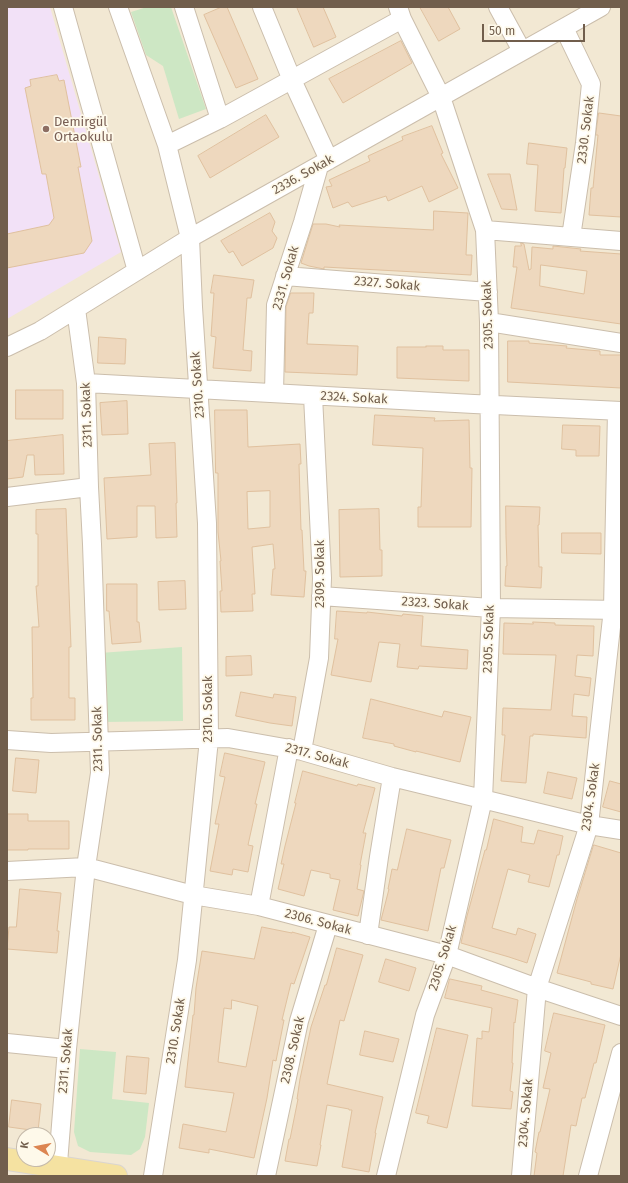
<!DOCTYPE html>
<html>
<head>
<meta charset="utf-8">
<style>
  body { margin:0 }
  #map { position:relative; width:628px; height:1183px; overflow:hidden; background:#fbf5e4; font-family:"Fira Sans",sans-serif }
  canvas { display:block }
  .frame { position:absolute; inset:0; border:8px solid #715e4c; pointer-events:none }
  .north { position:absolute; left:16px; top:1127px; width:40px; height:40px; box-sizing:border-box; background:#fef9ea; border:1px solid #c6bbab; border-radius:50%; rotate:280deg; font-size:11px; font-weight:700; line-height:16px; text-align:center; color:#715e4c }
  .north::after { content:''; display:block; margin:auto; width:14px; height:18px; background:#dc8551; clip-path:polygon(50% 0,100% 100%,50% 72%,0 100%) }
  .scale { position:absolute; left:482px; top:24px; width:103px; height:18px; box-sizing:border-box; border:2px solid #715e4c; border-top:0; padding-left:5px; font-size:12px; line-height:14px; white-space:nowrap; color:#715e4c; -webkit-text-stroke:3px #fef9ea; paint-order:stroke }
</style>
</head>
<body>
<div id="map">
<canvas width="628" height="1183"></canvas>
<div class="frame"></div>
<div class="north">K</div>
<div class="scale">50 m</div>
</div>
<script>
const ctx = document.querySelector('canvas').getContext('2d');
ctx.lineJoin = 'round';
function fill(path, color) { ctx.fillStyle = color; ctx.fill(path, 'evenodd'); }
function strokePath(path, color, width, dash) { ctx.strokeStyle = color; ctx.lineWidth = width; ctx.lineCap = dash ? 'butt' : 'round'; ctx.setLineDash(dash || []); ctx.stroke(path); }
function drawText(font, color, halo, rows, align = 'center') {
  ctx.font = font + ' "Fira Sans",sans-serif'; ctx.lineWidth = 3.5; ctx.setLineDash([]); ctx.textBaseline = 'middle'; ctx.strokeStyle = halo; ctx.fillStyle = color; for (const [text, x, y, turn = 0] of rows) {
    ctx.save(); ctx.translate(x, y); ctx.rotate((+turn || 0) * Math.PI / 180); ctx.textAlign = isNaN(turn) ? turn : align; if (halo) ctx.strokeText(text, 0, 0); ctx.fillText(text, 0, 0); ctx.restore();
  }
}
const residential = new Path2D(`
  M7,7H621V1176H7ZM24,1135H48V1159H24Z`);
const education = new Path2D(`
  M7,7H50L121,252L7,319Z`);
const green = new Path2D(`
  M147,7H171L206,109L179,119L163,66L146,55L131,12Z
  M182,647L183,721L103,722L100,653Z
  M80,1049L116,1052L112,1099L149,1103L145,1137L140,1149L131,1155L90,1152L78,1146L74,1132Z`);
const building = new Path2D(`
  M222,7H227L258,79L236,88L204,15Z
  M297,7H323L336,37L314,47Z
  M420,7H448L460,29L439,41Z
  M401,41L412,63L343,103L329,79Z
  M57,75L59,81L64,80L81,167H78L92,241L84,253L7,268V234L49,225L54,218L46,174H42L25,88L31,86L30,80Z
  M599,113L621,116V217L589,215L591,188H593L598,135H596Z
  M266,115L279,137L210,178L198,156Z
  M432,126L443,153L441,154L458,188L429,202L422,186L388,201L386,196L352,207L348,202L333,208L326,187L332,186L329,180L370,161L368,156L403,140L402,137Z
  M529,143L567,148L565,168H564L561,213L535,211L538,165L527,164Z
  M488,174H510L517,210L502,209Z
  M434,211L468,213L466,255H472L471,275L324,267V269L309,266L301,263L313,224H326L340,227L339,225L433,230Z
  M270,213L275,222L272,231L277,238L273,248L242,266L233,251L229,253L221,241Z
  M521,243L524,244L529,270L531,269L532,247L553,249V246L581,249L580,251L621,254V324L511,308L517,267H513L515,246H521ZM541,265L587,271L584,294L540,286Z
  M214,275L254,280L251,298H247L243,350L252,351L251,371L213,368L216,337L211,336L214,293H211Z
  M291,293H314L313,313H309L307,344L358,346L357,375L285,372L286,307Z
  M99,337L126,339L125,364L98,363Z
  M508,341H529V343L567,346L566,348L600,351V355H621V388L508,382Z
  M426,346H443V350H469V381L397,378V347H426Z
  M16,390H63V419H16Z
  M127,401L128,434L102,435L100,403Z
  M215,410H247L248,447L300,444L301,464H299L301,530H302L304,571H306L304,597L271,595L273,569H275L273,544L252,547L255,594H252L253,611L221,612L220,591H222L220,561H221L218,532V473H216ZM270,491V527L248,529L247,492Z
  M375,415L435,418L434,421L469,420L470,468H472L471,527H418V507H421L423,448L373,445Z
  M563,425L600,426L599,456H576V450L562,449Z
  M63,435L64,474L35,475L34,455H27L23,477L7,479V441Z
  M175,443L177,503H176L177,537L156,538L155,506H137V537L107,539L104,478L151,475L149,444Z
  M506,506L540,507L539,525H538L539,567H542L541,588L505,586L506,566H507L506,536Z
  M66,509L71,647H69V698H75V720H31V698H33L32,627H39L36,586H38V534H36V510Z
  M379,509L380,550H382V576L340,577L339,510Z
  M562,533H601V554L562,553Z
  M185,581L186,609L159,610L158,582Z
  M107,584H137V622H139L141,642L112,644L109,611H107Z
  M337,611L367,613V612L402,616L403,614L423,616L421,646L468,650L467,669L419,666L418,669L397,667L400,644L379,642L371,682L331,675L338,639H335Z
  M533,622L555,623V625L594,626L593,656L577,655L575,676L591,678L589,696L574,694L572,716L587,717L586,738L533,734V736H530L526,783L501,781L505,735H502L503,708L551,710L556,655L503,654L504,623L533,624Z
  M251,656L252,675L226,676V657Z
  M241,692L273,698L274,694L296,697L292,726L270,723L236,716Z
  M371,699L442,717L444,711L471,717L460,762L416,751V752L394,746V744L363,738Z
  M225,753L265,762L255,804H257L248,845L253,846L248,872L233,869L232,875L210,871L219,824H215L225,777L220,776Z
  M16,758L39,760L36,793L13,791Z
  M303,771L357,786L358,784L375,788L363,833H366L360,865H361L357,889L364,891L358,916L333,910L340,880L330,878V874L311,870L304,896L278,889L284,864H281L285,846L296,803H295Z
  M548,772L577,778L572,799L544,793Z
  M610,781L621,784V812L603,807Z
  M7,814H28V821H69V849H28V850H7Z
  M494,819L523,827L521,842L534,844L538,830L563,836L559,855H557L549,887L528,882L530,875L508,869L492,928L516,935L518,928L536,934L527,963L509,957L461,943L467,916L485,850H486Z
  M407,829L451,840L444,868H441L428,931L381,920L389,889H388L392,869L397,870Z
  M594,845L621,853V954L613,989L591,984V982L557,973L577,899Z
  M20,889L61,893L57,931H59L57,953L7,949L9,927H16Z
  M262,927L292,933V932L310,937L294,984L291,983L282,1020H284L276,1061L273,1060L267,1098L254,1158L209,1149V1153L179,1148L183,1124L226,1132L234,1093L185,1087L193,1015H194L196,988L202,951L254,959ZM232,1000L258,1006L246,1067L218,1062L224,1008L231,1009Z
  M337,948L363,955L344,1021L340,1020L327,1084L383,1097L375,1133H376L369,1172L342,1167L352,1110H349V1109L327,1105L320,1145H321L317,1166L285,1161L289,1139H290L298,1099H297L300,1079L311,1027L325,985H326Z
  M386,959L416,968L409,991L379,982Z
  M450,979L482,986L481,990L518,1000L515,1023L514,1022L512,1063H513L510,1091L513,1092L511,1109L472,1106L477,1038L482,1039V1031L489,1032L492,1008L445,998Z
  M554,1013L605,1025L596,1063H594L585,1098H582L576,1126L571,1125L563,1176H534L537,1153L535,1152L539,1132H540L550,1089L543,1088L551,1053L545,1051Z
  M437,1028L468,1035L447,1128L427,1123L429,1116L416,1113Z
  M365,1031L399,1039L393,1062L360,1055Z
  M127,1056L149,1058L146,1094L124,1092Z
  M12,1100L41,1104L38,1131L9,1127Z`);
const minor = new Path2D(`
  M63,7L137,271
  M118,7L167,145L190,238L193,307L207,523L209,739L187,960L153,1176
  M184,7L220,119
  M262,7L292,80L329,160
  M498,7L522,51
  M564,28L591,84L585,143L571,237
  M167,145L220,119L402,19
  M485,230L621,241
  M285,276L488,292
  M489,322L621,343
  M7,347L40,331L190,238L601,7
  M86,383L474,404L621,411
  M274,393L276,305L303,222L319,166
  M7,497L89,487
  M321,596L491,608L621,610
  M7,740L51,743L228,738L302,751L392,777L589,825L621,830
  M302,751L319,658L322,578L313,396
  M7,871L86,867L193,895L259,906L447,955L537,988L621,1016
  M259,906L289,748
  M368,935L379,857L392,777
  M7,1043L67,1049
  M57,1176L67,1049L86,867L100,773L92,544L89,487L86,383L76,309
  M266,1176L299,1021L328,925
  M386,1176L425,1015L447,955L483,799L491,608L489,322L485,230L441,97L402,19L398,7
  M521,1176L537,988L589,825L613,609L617,411
  M588,1176L621,1053`);
const major = new Path2D(`
  M7,1159L116,1176`);
const markers = [
  [46,129,4,"#8d6e63"]
];
const educationNames = [
  ["Demirgül",54,122],
  ["Ortaokulu",54,137]
];
const streetNames = [
  ["2330. Sokak",586,130,-83],
  ["2336. Sokak",303,175,-29],
  ["2331. Sokak",286,278,-74],
  ["2327. Sokak",387,284,5],
  ["2305. Sokak",488,315,-92],
  ["2310. Sokak",198,385,-94],
  ["2324. Sokak",354,398,3],
  ["2311. Sokak",87,415,-92],
  ["2309. Sokak",320,574,-90],
  ["2323. Sokak",435,604,4],
  ["2305. Sokak",489,639,-88],
  ["2310. Sokak",208,709,-90],
  ["2311. Sokak",98,739,-91],
  ["2317. Sokak",317,756,15],
  ["2304. Sokak",591,797,-82],
  ["2306. Sokak",318,922,15],
  ["2305. Sokak",443,958,-73],
  ["2310. Sokak",176,1031,-81],
  ["2308. Sokak",293,1050,-77],
  ["2311. Sokak",66,1061,-85],
  ["2304. Sokak",526,1113,-85]
];
fill(residential, '#f2e8d3');
fill(education, '#f2e1f7');
fill(green, '#cde7c4');
fill(building, '#eed8be');
strokePath(building, '#e0c19f', 1);
strokePath(minor, '#cbbeac', 20);
strokePath(major, '#dad5d0', 24);
strokePath(minor, '#fff', 18);
strokePath(major, '#f5e2a1', 22);
for (const [x, y, r, color] of markers) { const dot = new Path2D(); dot.arc(x, y, r, 0, 2 * Math.PI); ctx.fillStyle = color; ctx.fill(dot); strokePath(dot, '#fef9ea', 1.5); }
drawText('13px', '#785e54', '#fef9ea', educationNames, 'left');
drawText('13px', '#715e4c', '#fef9ea', streetNames);
</script>
</body>
</html>
